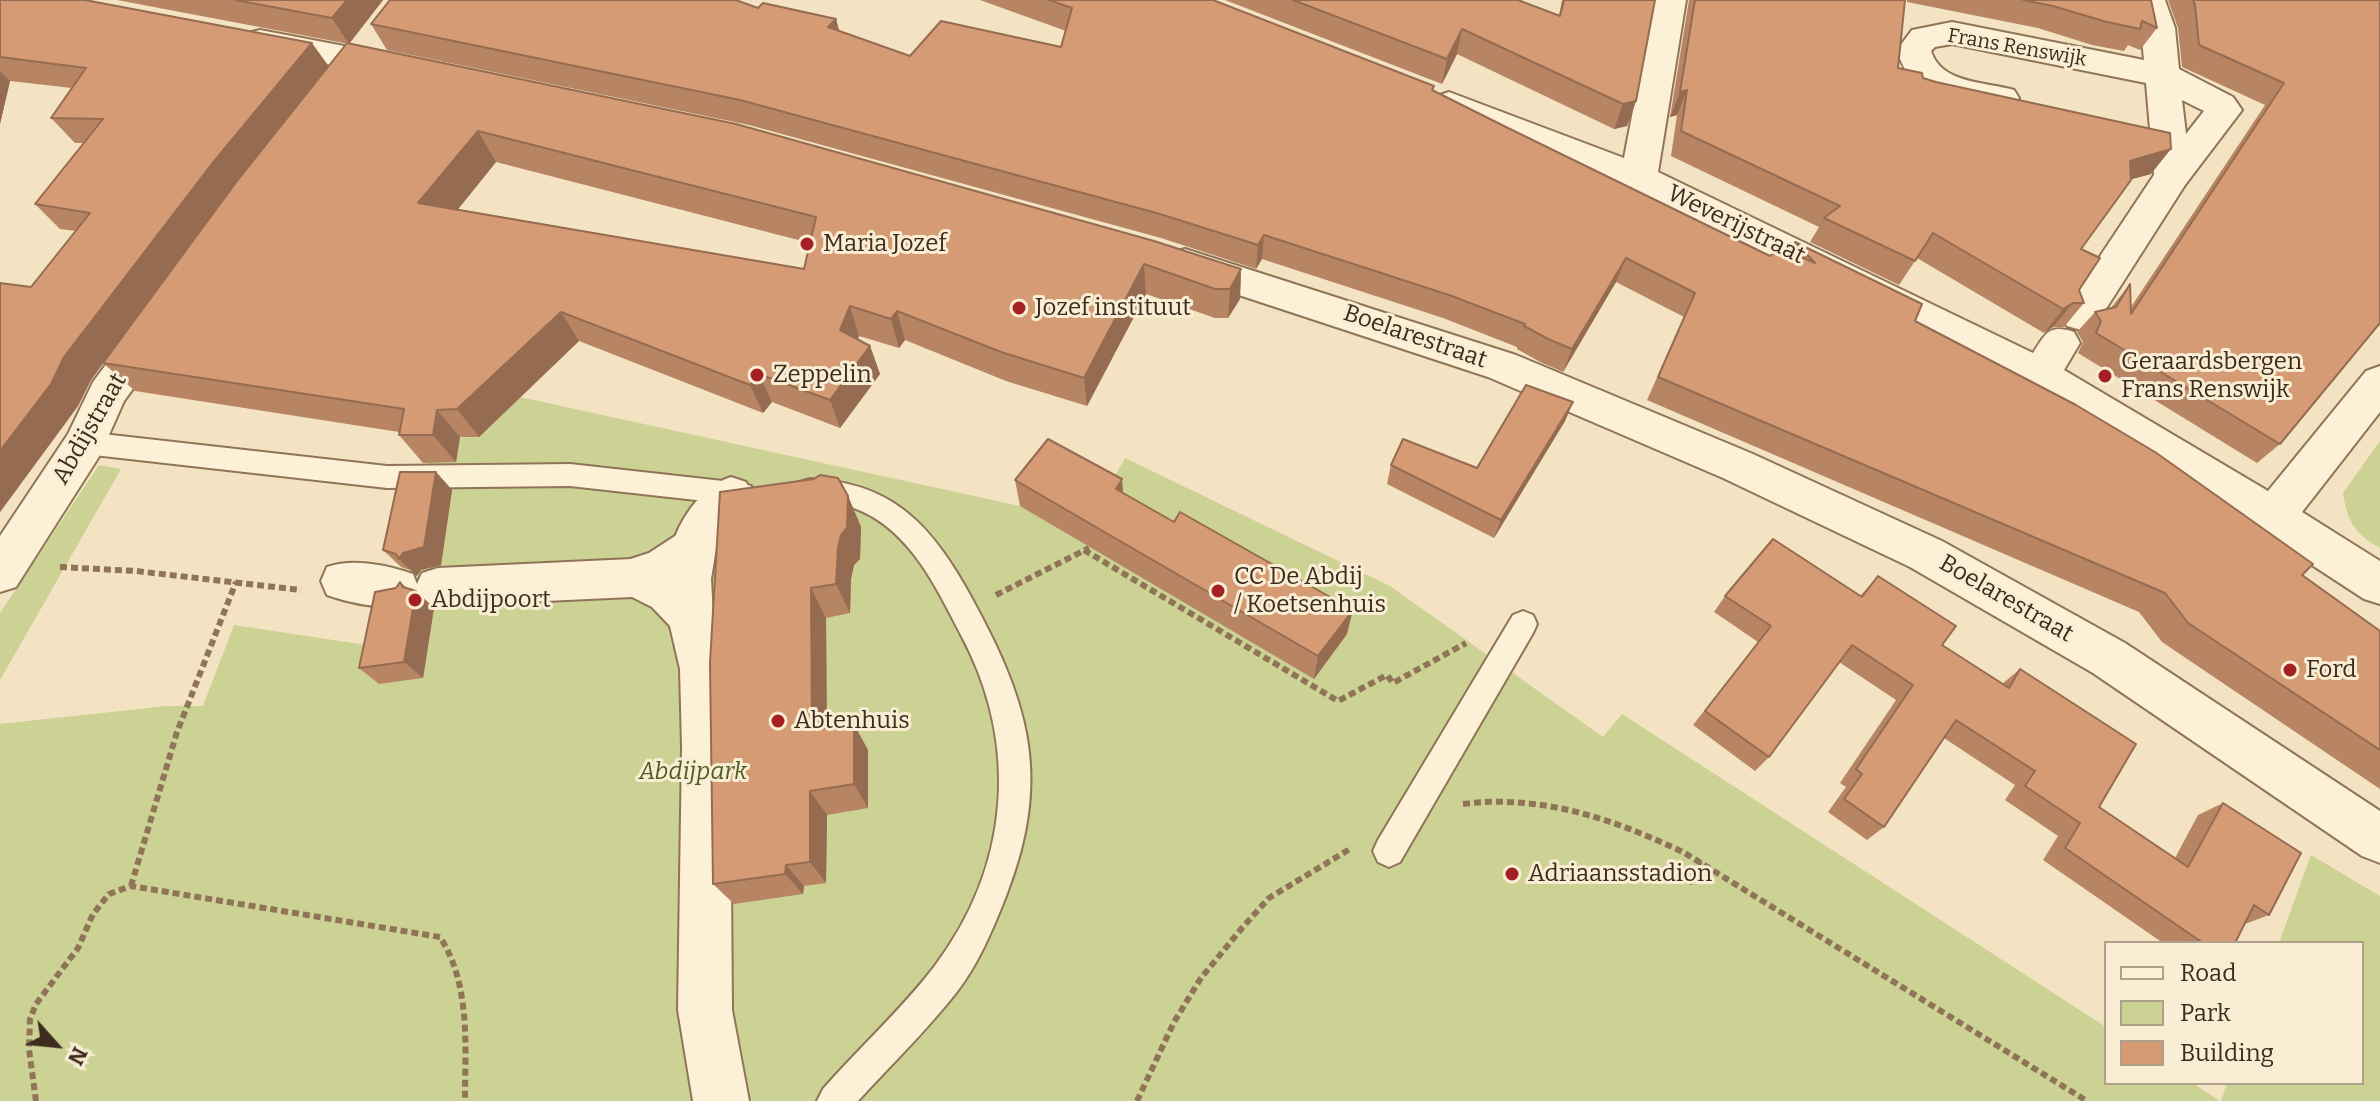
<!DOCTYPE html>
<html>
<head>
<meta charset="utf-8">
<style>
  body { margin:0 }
  #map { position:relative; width:2380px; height:1101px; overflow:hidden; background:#f3e3c2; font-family:Bitter,serif }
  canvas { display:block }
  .legend { position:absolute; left:2104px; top:941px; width:260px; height:144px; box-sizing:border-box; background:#f9edd3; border:2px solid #aea08a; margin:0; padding:10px 14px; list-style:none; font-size:24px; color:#3d2c1d }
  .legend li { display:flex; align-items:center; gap:16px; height:40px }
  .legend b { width:40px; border:2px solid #aea08a }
  .north { position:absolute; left:16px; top:1005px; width:80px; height:80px; -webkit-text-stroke:6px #f9edd3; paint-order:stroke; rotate:117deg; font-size:22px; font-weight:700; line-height:32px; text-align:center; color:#3d2c1d }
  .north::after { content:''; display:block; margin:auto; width:28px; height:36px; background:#3d2c1d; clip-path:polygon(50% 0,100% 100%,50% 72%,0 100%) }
</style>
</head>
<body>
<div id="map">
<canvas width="2380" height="1101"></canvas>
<ul class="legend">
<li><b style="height:10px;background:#fcf0d6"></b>Road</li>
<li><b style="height:22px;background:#ccd294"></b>Park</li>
<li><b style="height:22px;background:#d59b74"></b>Building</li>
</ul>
<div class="north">N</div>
</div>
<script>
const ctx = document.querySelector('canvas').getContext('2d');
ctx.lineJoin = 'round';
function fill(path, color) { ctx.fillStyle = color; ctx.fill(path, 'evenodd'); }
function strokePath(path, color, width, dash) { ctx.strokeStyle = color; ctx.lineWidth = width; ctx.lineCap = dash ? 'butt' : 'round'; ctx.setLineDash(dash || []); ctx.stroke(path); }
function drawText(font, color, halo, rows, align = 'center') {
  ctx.font = font + ' Bitter,serif'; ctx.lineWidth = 6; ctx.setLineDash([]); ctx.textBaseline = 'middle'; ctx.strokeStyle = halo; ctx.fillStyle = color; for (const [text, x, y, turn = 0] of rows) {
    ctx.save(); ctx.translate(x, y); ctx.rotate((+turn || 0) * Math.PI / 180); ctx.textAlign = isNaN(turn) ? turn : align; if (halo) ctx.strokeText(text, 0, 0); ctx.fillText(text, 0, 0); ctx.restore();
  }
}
const green = new Path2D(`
  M520,397L1020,506L1052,466L1105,494L1125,458L1390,586L1603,737L1622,714L2106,1027V1083H2192L2220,1101H0V724L166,706H203L234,625L386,648L413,508L436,438L479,437Z
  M2380,441V548C2354,534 2347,520 2343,493Z
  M99,465L121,469L0,680V613Z
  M2311,855L2380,896V1101H2221L2227,1083H2362V943H2279Z`);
const path = new Path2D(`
  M1084,550L1338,701L1387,675L1393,683L1466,643
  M60,567L136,571L301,590
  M996,595L1089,548
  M1463,804C1541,794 1613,819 1683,852L2087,1101
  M1689,884L1700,861
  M131,886L177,732L236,582
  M36,1101L29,1049L30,1019L36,1004L78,948L93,914L109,894L131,886L440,937C471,985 465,1046 465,1101
  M1137,1101L1174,1022L1201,978L1242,928L1269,898L1350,849`);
const lane = new Path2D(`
  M85,432L387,466L570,464L741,483L751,486L755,494L751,502L741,505L570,486L387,488L85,454L76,451L72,443L76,435Z
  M810,479C888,482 928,521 965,586C1027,697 1054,773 1006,896C993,929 978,965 956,993C926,1031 891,1065 858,1101H817L823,1089C859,1048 901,1010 934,967C1010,867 1020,745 961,635C936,587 909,528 854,508C836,501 818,504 800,498L796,490L800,482Z
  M695,523L705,527L709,535C697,560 632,594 606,585L602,576L606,567L649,553Z
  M1523,611L1533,615L1537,624L1533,633L1400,862L1389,867L1378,862L1373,851L1378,840L1513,615Z`);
const street = new Path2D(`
  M1654,0H1686L1658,172L2033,353C2046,333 2049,324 2074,332L2080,343L2064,370L2268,491L2366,371L2380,366V412L2302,512L2380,561V604L2364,599L2220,505L2026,386L1940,341L1626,187L1437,112L1432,104L1437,96L1449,92L1624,158Z
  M2133,0H2165L2175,28L2179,69L2233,97L2242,110L2185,185L2095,326L2081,330L2067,326L2061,315L2154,175L2146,83L1952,44L1935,47L1931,51C1941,84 1987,82 2014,90L2019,98L2014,106C1988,114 1937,101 1916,83C1906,74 1901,63 1897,50L1912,30L1952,22L2144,60L2141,28ZM2182,100L2204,111L2186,134Z
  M260,30L397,56L409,59L414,67L409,75L397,78L248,49L243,41L248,33Z
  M1185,249L1516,355L1753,454L1942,541L2125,643L2380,811V863L2362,856L2093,673L1910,567L1723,478L1488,377L1172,273L1166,263L1172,253Z
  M154,315L168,319L174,330L168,341L124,401L100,455L16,587L0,592V536L68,434L93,382L140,319Z
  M731,477L746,482L752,495L746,508L717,542L711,579L713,617L726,669L730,747L732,1010L749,1101H693L678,1010L682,747L680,669L670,626L652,607L632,597L438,606L422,601L418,591L413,602C387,611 353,604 327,595L321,581L327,567C353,558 387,565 413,574L417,584L422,573L438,568L632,559L667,569C671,532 695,489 731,477Z`);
const wall = new Path2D(`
  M0,0L329,67L1241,269L1240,299L1228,318H1215L1146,294L1087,406L1006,381L905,340L899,348L859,336L858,339L870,346L880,374L840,428L772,402L763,413L579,341L479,437H460L456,462L423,463L399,435V432L135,391L103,363L91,380L78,406L0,512V283L31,287L76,231L60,229L35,204L84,143H75L51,118L72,88L10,81L0,124ZM496,162L810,243L804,269L458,209Z
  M117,0H383L349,44Z
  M980,0H1213L1433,90L1508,128L1770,256L1790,252L1795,242L2302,575L2380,631V789L2162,642L2139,612L1647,400L1684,317L1616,282L1563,372L1540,362L1517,349V347L1443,318L1262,259L1256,269L1161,238L749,125L387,50L371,24L758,8L836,19L839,31L910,56L1061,47L1066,31Z
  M1225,0H1518L1559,15L1562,0H1655L1636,101L1627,126L1614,129L1457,54L1442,84Z
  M1689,0H1905L1898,68L2151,174L2131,179L2081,249L2079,290L2084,303L2064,327H2053L2044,333L1917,258L1899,285L1810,242L1819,227L1671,156L1677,115L1670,117Z
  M1907,0H2151L2157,28L2140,50L2128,45L2124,51L2092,45L2038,28L1907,2Z
  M2168,0H2380L2280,444L2257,463L2078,353L2083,342L2077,332L2095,312L2110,309L2130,284L2131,307L2265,105L2182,67L2178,28Z
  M1573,402L1565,421L1494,538L1387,484L1391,465L1477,468Z
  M436,472L452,490L441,565L421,570L417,576L411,570L401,567L383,550Z
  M814,479L848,496L861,527L860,559L854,565L851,579L850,613L826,618L827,728L868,750V808L827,815L826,883L804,886L803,894L734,904L713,884Z
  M1015,480L1123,493L1347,634L1314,679L1020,506Z
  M1878,576L1942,645L2002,684L2020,669L2099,807L2175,858L2198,815L2223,803L2269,915L2245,924L2235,943H2163L2043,860L2058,836L2005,800L2015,785L1944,738L1884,827L1867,840L1828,812L1846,787L1840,783L1896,700L1839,662L1769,757L1755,771L1693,725L1758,642L1714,612L1725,596H1860Z
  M400,582L406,588L416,591L434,608L423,678L379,684L359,668L396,588Z`);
const shadedWall = new Path2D(`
  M347,0H383L349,44L332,18Z
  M836,19L843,45L828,27Z
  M1462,29L1457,54L1442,84L1447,59Z
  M312,43L330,68L232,190L91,380L78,406L0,512V451L64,357L211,165Z
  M0,71L10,81L0,124Z
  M1687,90L1677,115L1670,117L1680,92Z
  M1636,101L1627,126L1614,129L1623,104Z
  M478,131L496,162L439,233L418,203Z
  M2171,149L2151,174L2110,185L2130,161Z
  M1264,235L1262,259L1256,269L1258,245Z
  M1626,258L1616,282L1563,372L1572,349Z
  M1144,264L1146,294L1087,406L1084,378Z
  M1241,269L1240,299L1228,318L1230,289Z
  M2073,303L2053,327L2044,333L2063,309Z
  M850,306L859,336L850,359L840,330Z
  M897,311L905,340L899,348L891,319Z
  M561,312L579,341L479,437L457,409Z
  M870,346L880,374L840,428L830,400Z
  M759,374L772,402L763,413L750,385Z
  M1573,402L1565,421L1494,538L1501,520Z
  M437,410L460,437L456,462L433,435Z
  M436,472L452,490L441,565L421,570L417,576L399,559Z
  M1122,479L1124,505L1116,489Z
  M848,496L861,527L860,559L854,565L851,579L850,613L836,584L838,548Z
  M400,582L415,596L416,591L434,608L423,678L404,662L403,587Z
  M811,588L826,618L827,755L812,730Z
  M1353,610L1347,634L1314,679L1318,656Z
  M854,724L868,750V808L854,784Z
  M810,791L827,815L826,883L810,862Z
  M786,865L804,886L803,894L785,874Z`);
const building = new Path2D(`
  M0,0H85L312,43L211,165L64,357L51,384L0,451V283L31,287L90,213L35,204L103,119L51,118L86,68L0,57Z
  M235,0H347L332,18Z
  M390,0H736L758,8L763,3L836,19L828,27L910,56L941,21L1061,47L1072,8L1049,0H1213L1434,86L1432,90L1508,128L1770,256L1781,248L1815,263L1795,242L1922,304L1915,321L2076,405L2155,452L2313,564L2302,575L2380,631V750L2188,623L2165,593L1658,377L1695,293L1626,258L1572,349L1548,339L1524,326L1525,324L1449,295L1264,235L1258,245L1160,214L740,100L371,24Z
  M1293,0H1518L1560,16L1564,0H1655L1636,101L1623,104L1462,29L1447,59Z
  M1695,0H1905L1898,68L1922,73L1923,78L1936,82L2170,133L2171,149L2130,161L2131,180L2081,249L2100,258L2079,290L2084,303H2073L2063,309L1933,233L1915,261L1824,218L1840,206L1681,131L1687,90L1680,92Z
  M2023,0H2151L2157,28L2142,21L2140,29L2107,22L2053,6Z
  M2193,0H2380V323L2280,444L2096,333L2101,321L2095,312L2116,307L2130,284L2131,314L2284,83L2199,45L2195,5Z
  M347,43L736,124L1154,241L1241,269L1230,289H1215L1144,264L1084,378L1001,352L897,311L891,319L850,306L840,330L870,346L830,400L759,374L750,385L561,312L457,409L437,410L433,435H399L404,409L103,363L237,181ZM478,131L816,217L804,269L418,203Z
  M1526,385L1573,402L1501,520L1391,465L1403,439L1477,468Z
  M1048,439L1122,479L1116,489L1174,522L1180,512L1353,610L1318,656L1015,480Z
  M400,472H436L424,547L403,553L399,559L396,554L383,550Z
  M820,475L838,478L848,496L847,528L841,535L838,548L836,584L811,588L812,730L854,724V784L810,791V862L786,865L785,874L713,884L710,663L720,492L814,479Z
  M1773,539L1862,597L1878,576L1956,626L1942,645L2009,688L2020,669L2136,744L2099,807L2188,867L2223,803L2301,853L2269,915L2254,905L2235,943H2203L2065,848L2080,823L2025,786L2035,771L1956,720L1884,827L1844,799L1862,774L1856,769L1913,685L1852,645L1769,757L1705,711L1771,626L1725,596Z
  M400,582L403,587L416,591L404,662L359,668L375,592L396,588Z`);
const markers = [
  [807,244,8,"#a42023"],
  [1019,308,8,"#a42023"],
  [757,375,8,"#a42023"],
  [2105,376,8,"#a42023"],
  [1218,591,8,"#a42023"],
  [415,600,8,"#a42023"],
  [2290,670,8,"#a42023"],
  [778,721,8,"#a42023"],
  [1512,874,8,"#a42023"]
];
const farStreetnames = [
  ["Frans Renswijk",2017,48,10]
];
const streetNames = [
  ["Weverijstraat",1736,225,26],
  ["Boelarestraat",1415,337,19],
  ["Abdijstraat",90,429,-60],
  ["Boelarestraat",2006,599,30]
];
const poiNames = [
  ["Maria Jozef",823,244],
  ["Jozef instituut",1035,308],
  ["Geraardsbergen",2121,362],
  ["Frans Renswijk",2121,390],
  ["Zeppelin",773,375],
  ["CC De Abdij",1234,577],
  ["/ Koetsenhuis",1234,605],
  ["Abdijpoort",431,600],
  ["Ford",2306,670],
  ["Abtenhuis",794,721],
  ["Adriaansstadion",1528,874]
];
const parkNames = [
  ["Abdijpark",693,772]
];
fill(green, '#ccd294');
strokePath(lane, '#8f7457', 4);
strokePath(street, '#8f7457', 4);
strokePath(path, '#8f7457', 6, [7, 4]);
fill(lane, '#fcf0d6');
fill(street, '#fcf0d6');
fill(wall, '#b78564');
fill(shadedWall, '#956c51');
fill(building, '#d59b74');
strokePath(building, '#956c51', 2);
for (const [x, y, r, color] of markers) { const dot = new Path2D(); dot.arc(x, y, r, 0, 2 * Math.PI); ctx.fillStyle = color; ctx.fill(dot); strokePath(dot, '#f9edd3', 3); }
drawText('20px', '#3d2c1d', '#f9edd3', farStreetnames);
drawText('24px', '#3d2c1d', '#f9edd3', streetNames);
drawText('24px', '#3d2c1d', '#f9edd3', poiNames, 'left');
drawText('italic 24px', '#4e5c21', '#f9edd3', parkNames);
</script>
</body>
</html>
